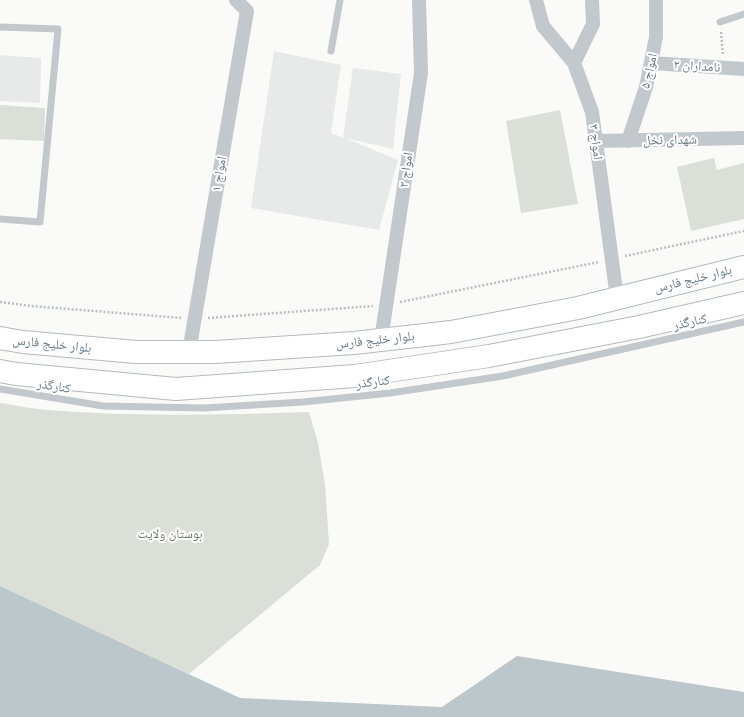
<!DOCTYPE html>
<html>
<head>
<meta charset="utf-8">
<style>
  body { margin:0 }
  canvas { display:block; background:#fafaf8 }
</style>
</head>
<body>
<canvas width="744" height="717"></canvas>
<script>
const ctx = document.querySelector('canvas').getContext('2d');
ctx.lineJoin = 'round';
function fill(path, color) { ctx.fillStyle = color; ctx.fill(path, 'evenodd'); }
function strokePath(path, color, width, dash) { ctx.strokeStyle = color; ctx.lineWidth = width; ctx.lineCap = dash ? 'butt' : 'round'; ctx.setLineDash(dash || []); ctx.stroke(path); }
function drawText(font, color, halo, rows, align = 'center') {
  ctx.font = font + ' "Golos Text","Noto Naskh Arabic",sans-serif'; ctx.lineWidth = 4; ctx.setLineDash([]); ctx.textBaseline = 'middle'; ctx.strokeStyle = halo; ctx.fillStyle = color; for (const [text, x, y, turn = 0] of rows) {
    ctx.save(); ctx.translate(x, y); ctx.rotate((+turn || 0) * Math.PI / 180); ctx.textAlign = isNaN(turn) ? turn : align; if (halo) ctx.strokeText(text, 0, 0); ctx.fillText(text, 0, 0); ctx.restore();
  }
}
const built = new Path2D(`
  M274,51L341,65L331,133L343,138L353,68L401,74L393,149L345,138L398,160L379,230L251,208Z
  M0,55L41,58L40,103L0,101Z`);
const green = new Path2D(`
  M0,105L45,108L44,141L0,139Z
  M560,110L578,204L521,213L506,121Z
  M714,158L717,170L744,163V219L691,231L677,167Z
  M0,403C16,405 32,409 48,410C135,417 222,415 309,412L318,443L325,484L329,544L320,565L189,674L0,586Z`);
const water = new Path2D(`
  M0,586L240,698L442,707L517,656L744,692V717H0Z`);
const path = new Path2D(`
  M721,32L723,55
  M625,256L744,231
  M0,302L31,306L182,318
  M400,302L599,262
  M208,318L373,306`);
const service = new Path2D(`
  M720,22L744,14
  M0,27L58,29L40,222L0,219
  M331,51L340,0
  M0,389L103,406L204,408L303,402L390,393L503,376L744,322`);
const minor = new Path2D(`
  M536,0L543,26L574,63L592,112L617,298
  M574,63L593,24L592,0
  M651,63L744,69
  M596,141L744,138
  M628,141L646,87L656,37V0
  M381,340L421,73L419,0
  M189,352L247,11L236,0`);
const primary = new Path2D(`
  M0,338L23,342L136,352H215L354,343L451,332L578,308L744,267
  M0,371L16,374L176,389L355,376L489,356L639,327L744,303`);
const streetNames = [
  ["نامداران ۲",697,66,4],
  ["امواج ۵",649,71,-77],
  ["شهدای نخل",670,140,-1],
  ["امواج ۳",596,142,83],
  ["امواج ۲",406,170,-82],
  ["امواج ۱",219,174,-80],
  ["بلوار خلیج فارس",693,279,-14],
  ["کنارگذر",690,322,-13],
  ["بلوار خلیج فارس",375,340,-6],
  ["بلوار خلیج فارس",52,344,6],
  ["کنارگذر",373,382,-7],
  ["کنارگذر",54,386,9]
];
const parkNames = [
  ["بوستان ولایت",170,534]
];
fill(built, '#e8e9e9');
fill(green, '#dadfd7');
fill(water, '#bbc7cb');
strokePath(primary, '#b5babe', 24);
strokePath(path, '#bbbfc2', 2.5, [2, 2]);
strokePath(service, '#c3c8cc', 7);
strokePath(minor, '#c3c8cc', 14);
strokePath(primary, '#fff', 22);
drawText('13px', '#657683', '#fff', streetNames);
drawText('13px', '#687a64', '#fff', parkNames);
</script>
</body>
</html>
